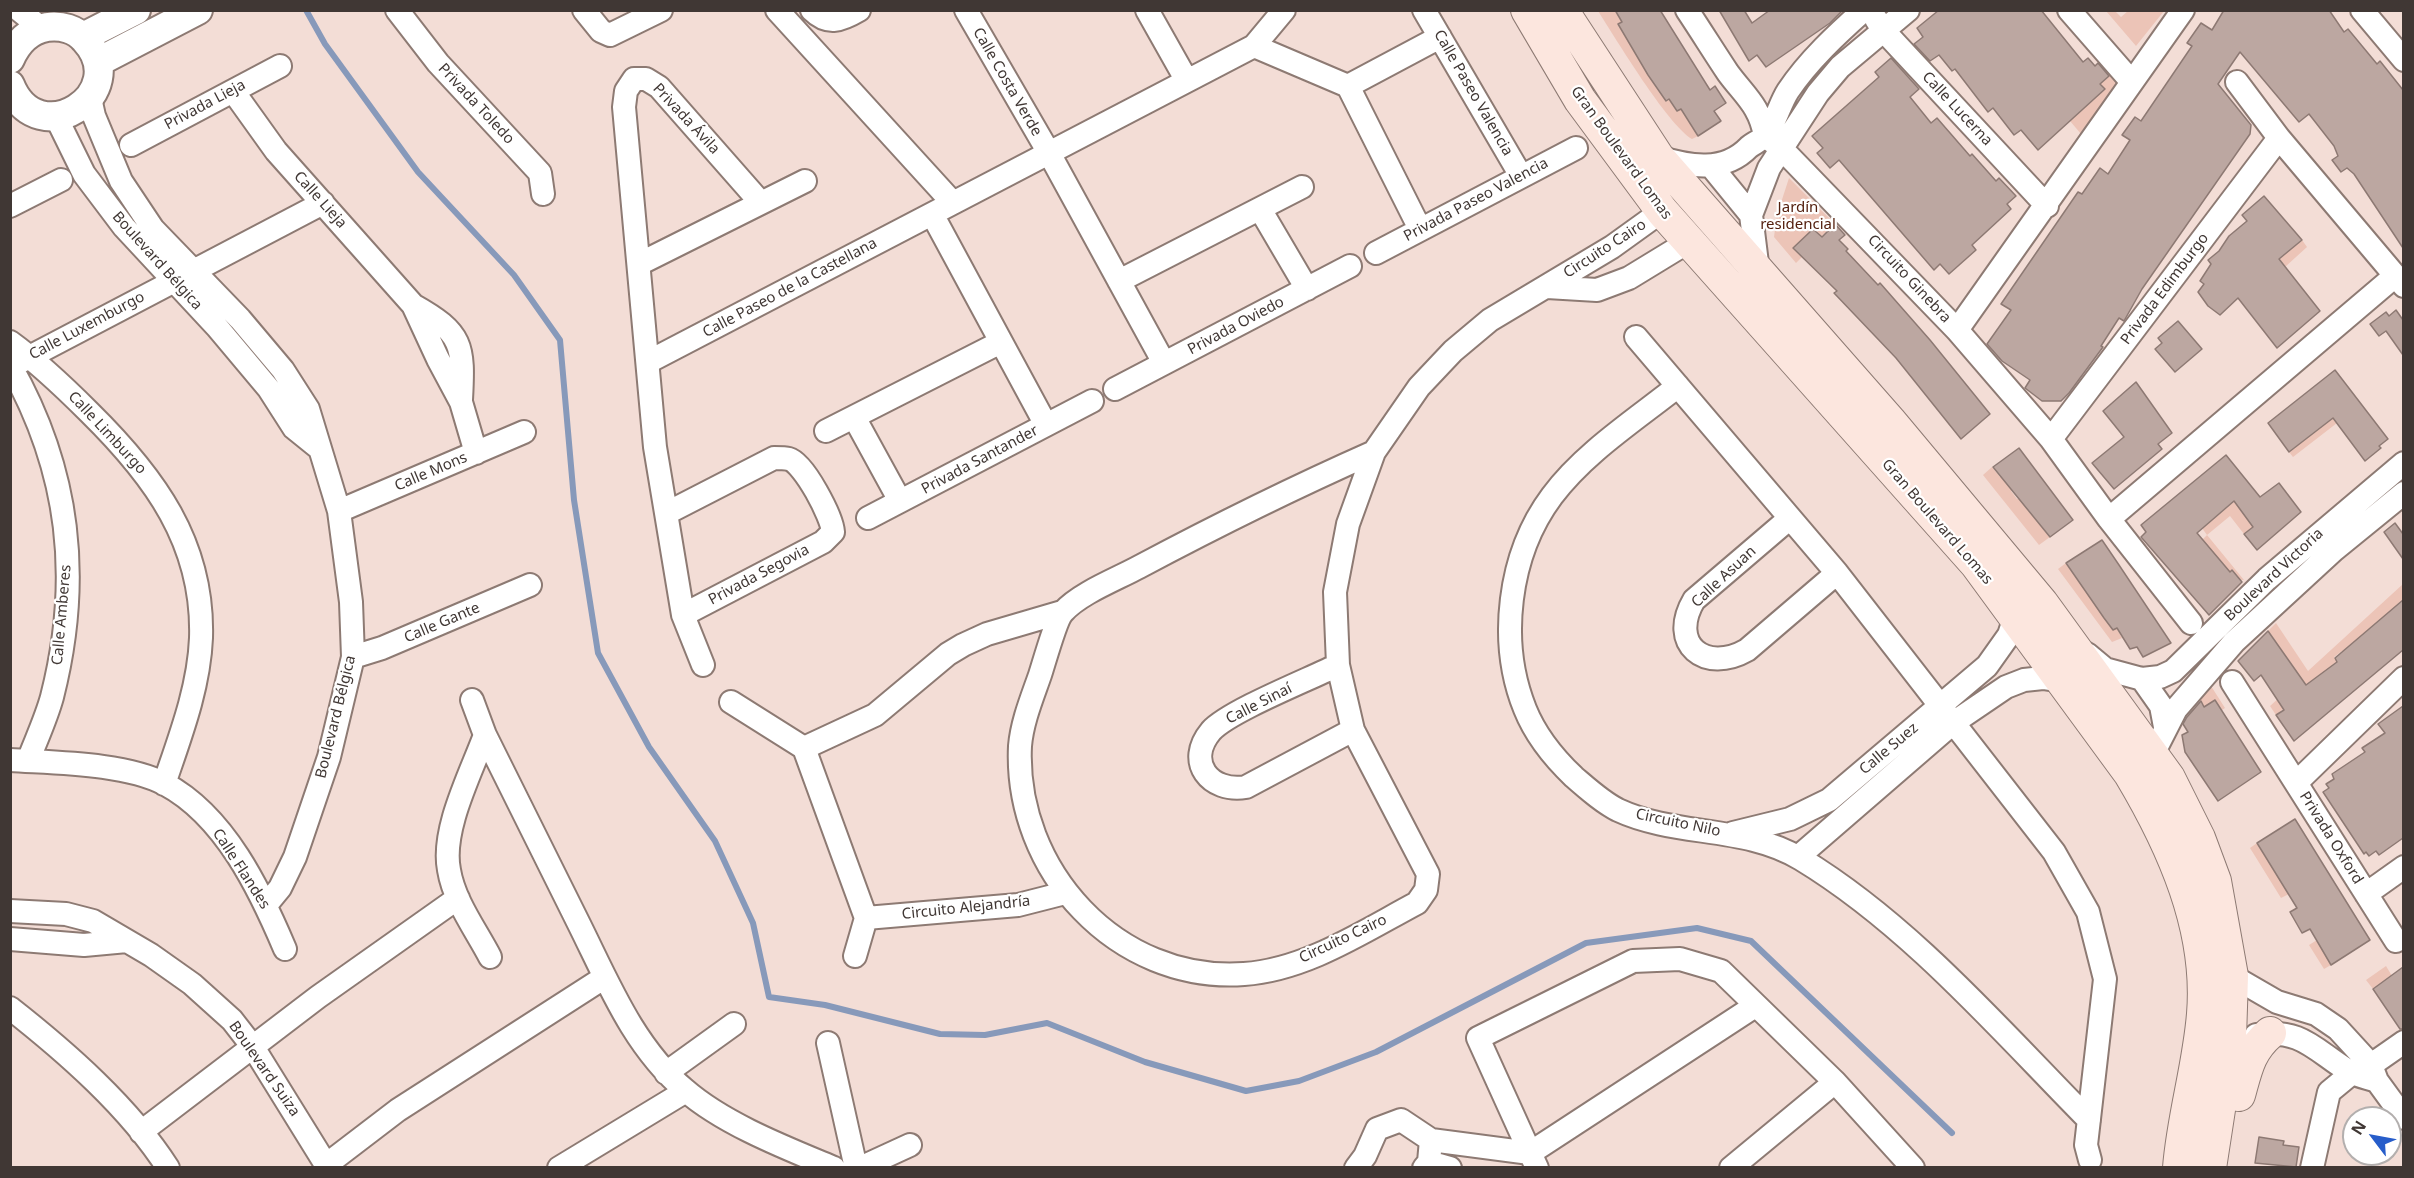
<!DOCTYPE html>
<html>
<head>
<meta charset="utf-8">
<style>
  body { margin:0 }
  #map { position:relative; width:2414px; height:1178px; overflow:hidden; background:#f3ddd6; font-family:"Noto Sans",sans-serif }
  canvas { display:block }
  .frame { position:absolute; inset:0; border:12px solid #403734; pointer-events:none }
  .north { position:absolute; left:2342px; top:1106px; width:60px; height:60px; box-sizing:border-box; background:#fff; border:2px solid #b3afae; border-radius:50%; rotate:302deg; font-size:16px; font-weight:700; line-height:24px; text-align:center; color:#403734 }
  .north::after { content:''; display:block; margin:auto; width:21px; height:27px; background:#275dca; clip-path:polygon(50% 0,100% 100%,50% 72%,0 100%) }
</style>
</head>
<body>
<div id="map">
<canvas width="2414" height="1178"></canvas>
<div class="frame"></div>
<div class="north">N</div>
</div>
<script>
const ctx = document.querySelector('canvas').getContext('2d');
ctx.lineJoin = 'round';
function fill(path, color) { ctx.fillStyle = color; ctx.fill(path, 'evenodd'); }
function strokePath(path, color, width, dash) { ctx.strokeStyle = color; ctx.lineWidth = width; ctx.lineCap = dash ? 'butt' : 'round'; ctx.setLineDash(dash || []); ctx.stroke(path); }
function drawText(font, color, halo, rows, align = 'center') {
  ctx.font = font + ' "Noto Sans",sans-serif'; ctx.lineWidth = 4.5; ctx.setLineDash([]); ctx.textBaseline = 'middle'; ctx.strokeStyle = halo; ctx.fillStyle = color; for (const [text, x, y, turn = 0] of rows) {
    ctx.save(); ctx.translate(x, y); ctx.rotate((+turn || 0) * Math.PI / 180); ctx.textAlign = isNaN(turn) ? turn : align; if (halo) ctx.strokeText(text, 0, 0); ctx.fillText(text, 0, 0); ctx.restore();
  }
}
const green = new Path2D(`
  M1598,11H1615L1622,22L1618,24L1677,111L1681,109L1698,136L1692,139C1667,124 1616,39 1598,11Z
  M2106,11H2115L2121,17L2128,11H2164L2136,46Z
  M2110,75L2118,84L2081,134L2054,102L2104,89L2100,84Z
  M1789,178L1835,224L1821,237L1814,230L1794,248L1802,257L1796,263L1774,237L1777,215Z
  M2302,240L2307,247L2285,267L2290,274L2246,309L2234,292Z
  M2357,399L2337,423L2293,457L2289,452Z
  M1992,467L2000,477L2004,475L2015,489L2011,491L2017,499L2020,497L2050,537L2039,545L1983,475Z
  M2252,487L2260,497L2255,514L2248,520L2253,527L2244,534L2230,516L2207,535L2244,580L2223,579L2201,541L2207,535L2202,528Z
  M2066,563L2113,629L2117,628L2122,638L2112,642L2058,569Z
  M2403,584V600L2346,655L2342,651L2334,657L2337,662L2276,715L2270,706L2301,678L2268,631L2276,623L2308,671Z
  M2211,686L2225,708L2222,710L2215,700L2204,707L2199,699Z
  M2257,843L2289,894L2281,898L2250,848Z
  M2317,940L2331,965L2324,969L2309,945Z
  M2386,966L2392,976L2373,989L2366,980Z`);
const stream = new Path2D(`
  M306,10L325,44L418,172L514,275L560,340L574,500L598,653L649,747L715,841L753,923L769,997L825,1005L940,1034L985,1035L1047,1023L1145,1062L1246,1091L1299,1081L1376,1052L1586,943L1697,928L1751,941L1952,1133`);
const building = new Path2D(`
  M1615,10H1660L1710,90L1715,86L1726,103L1714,111L1721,121L1698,136L1681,109L1677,111L1669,99L1666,101L1648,75L1618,24L1622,22Z
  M1719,10H1744L1752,23L1770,10H1843L1830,23L1766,67L1757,55L1749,61Z
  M1939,10H2041L2083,62L2088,58L2095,66L2098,63L2109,76L2100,84L2105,89L2038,150L2021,130L2014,135L1993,108L1988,112L1955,69L1952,71L1939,55L1930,61L1914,44L1923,37L1917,28Z
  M2224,10H2329L2344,32L2348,29L2377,64L2380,61L2403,90V248L2354,174L2347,168L2341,172L2332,160L2338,156L2334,146L2309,114L2299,122L2240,52L2218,84L2251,125L2250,134L2142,289L2124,321L2119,318L2101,346L2103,347L2069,393L2061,401H2042L2025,388L2030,380L2002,361L1987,344L2011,310L2001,304L2078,192L2082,194L2100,168L2108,174L2130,140L2122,135L2135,117L2141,121L2192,46L2187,43L2201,23L2212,30Z
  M1891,58L1919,89L1910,97L1931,123L1937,118L1970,156L1972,154L1996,181L1999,178L2016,196L2007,204L2011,209L1972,245L1976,250L1949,274L1940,264L1934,270L1839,160L1830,168L1817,153L1823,148L1812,136L1879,77L1875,72Z
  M2264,196L2302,240L2279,259L2320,311L2277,348L2238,298L2220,315L2208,306L2198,292L2204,284L2200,281L2211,264L2208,260L2219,251L2229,236L2247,221L2242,215Z
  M1835,224L1845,235L1839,240L1848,249L1846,251L1878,285L1880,283L1930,340L1990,414L1961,439L1896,358L1834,293L1837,291L1793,248L1813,229L1822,237Z
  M2396,310L2403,320V355L2386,331L2379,336L2370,324L2386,312L2389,316Z
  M2178,321L2202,349L2175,372L2155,349L2162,343L2158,338Z
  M2335,370L2388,439L2379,446L2381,448L2365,461L2333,418L2289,452L2268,423Z
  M2136,382L2172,433L2158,444L2162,449L2114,489L2092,463L2124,437L2103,411Z
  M2019,448L2073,520L2050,537L1993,467Z
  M2226,455L2260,497L2279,483L2301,512L2257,550L2244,534L2253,527L2234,501L2197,533L2230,572L2232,570L2242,582L2209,615L2141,537L2146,532L2141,525Z
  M2395,523L2403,534V559L2384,532Z
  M2102,540L2119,565L2171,643L2143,657L2137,647L2130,649L2117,628L2113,630L2104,618L2066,563Z
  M2403,600V650L2294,741L2276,715L2284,710L2261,675L2254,681L2238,661L2268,631L2306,685L2337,662L2335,658Z
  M2215,700L2261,772L2218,801L2185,752L2182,735L2188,732L2183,724L2187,717L2201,701L2204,707Z
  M2403,706V838L2379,855L2376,851L2369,856L2366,852L2364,854L2323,792L2329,788L2326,784L2334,779L2332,774L2365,752L2362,748L2385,733L2378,724Z
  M2295,819L2370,940L2331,965L2310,929L2302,933L2290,912L2297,908L2257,843Z
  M2403,967V1029H2400L2373,989Z
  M2259,1137L2284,1141L2283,1145L2299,1147L2296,1167L2255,1163Z`);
const minor = new Path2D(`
  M19,10L41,28
  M397,10L438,63L540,173L543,194
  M584,10L601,31L610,35L661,10
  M777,10L953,203
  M812,10C828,26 842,20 859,10
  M966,10L1049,153L1164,363
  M1147,10L1187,81
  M1424,10L1521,176
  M1687,10C1701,31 1714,52 1728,73C1745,96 1760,106 1765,136L1781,148L1957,330L2051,439L2109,519L2191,623
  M2069,10L2131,81
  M2362,10L2404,60
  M1876,19L1883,30L2047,206
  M1254,46L1348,86L1420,229
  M2237,82L2279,138L2404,286
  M1348,86L1440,37
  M233,91L276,151L413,305L438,359L461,402L476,453
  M90,98L94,116L121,181L153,229L240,319L283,370L308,409L339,511L351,602L353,657L329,757L295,857L280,888L266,905
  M56,117L84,174L124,227L217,327L269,389L294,428L320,449
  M131,145L280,66
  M1658,157C1690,167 1724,173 1749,147C1754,143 1760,141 1764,136C1775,125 1779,105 1788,91C1808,61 1837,34 1864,10
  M1711,166L1751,215
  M10,206L61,180
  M1260,209L1307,289
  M932,214L1046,425
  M1376,253L1576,148
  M639,264L805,181
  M1758,271L1751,215L1769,168L1818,93L1840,67L1908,10
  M1119,281L1302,187
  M1547,287L1597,290L1629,278L1688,242
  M413,305C463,333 464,345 461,400
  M1957,330L2183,10
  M1636,337L1837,573L2054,852L2088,912L2105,979L2086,1145L2090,1160
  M10,342C39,363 64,387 89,412C154,476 204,543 201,638C199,688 180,737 164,784
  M648,362L1254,46L1284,10
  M18,363L323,203
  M10,365C70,471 82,579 52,697C46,719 36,740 28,761
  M1678,386C1635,420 1584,453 1552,496C1508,555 1498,642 1525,709C1535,734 1555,759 1574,777C1588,789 1602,802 1618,810C1676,837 1745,825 1801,859C1910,925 2000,1030 2089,1120
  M1115,389L1350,266
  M854,417L900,501
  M826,431L1001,342
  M2051,439L2279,138
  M1374,452C1295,487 1216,526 1139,567C1117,579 1080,593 1063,612C1056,619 1044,663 1040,675C1032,698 1022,722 1020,746C1014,870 1117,983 1244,974C1306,970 1364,931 1417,903L1426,890L1428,874L1353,730L1338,665L1335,592L1348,524L1374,452L1419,387L1453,351L1490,320L1612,247L1662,211
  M339,511L524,432
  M667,513L774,458C778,458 785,458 789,459C804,463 832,517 833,532L823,542L683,615
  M868,518L1092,401
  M1790,518L1694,600C1668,644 1705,674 1747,650L1837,573
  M2109,519L2395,276
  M2087,654L2105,669L2142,679L2161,706L2165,727
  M353,657L382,648L530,585
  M703,665L683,615L655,447L624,107L626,91L634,79H646L659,87L761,203
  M1338,665C1310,679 1229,711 1211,731C1185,762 1210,793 1246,787L1353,730
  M2142,679L2160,677L2173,671L2267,579L2404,463
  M2232,682L2396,941
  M472,700L485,735C516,797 547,860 578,922C608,982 633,1046 685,1090C724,1124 786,1148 834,1168
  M731,702L804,748L866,918L855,956
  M485,735C471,773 441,830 449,870C454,901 476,930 490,957
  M804,748L875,715L948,654L963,645L987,634L1062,612
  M10,760C55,763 125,763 165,784C225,816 260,890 285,949
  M2143,763L2153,754L2176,709L2234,642L2334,550L2404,493
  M2296,783L2404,678
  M1733,833L1790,819L1829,800L1987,666L2009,635L2015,617
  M1798,857L1953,723L2006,687L2024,680L2043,678L2062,681
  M2366,894L2404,867
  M10,911L66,914L93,921L151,955L192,984L232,1020L253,1047L328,1168
  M866,918L1018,905L1065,893
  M10,939L84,945L127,941
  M2232,976L2277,1002L2316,1014L2338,1029L2371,1065L2377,1081L2404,1118
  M10,1008C66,1052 129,1107 168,1168
  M2256,1035C2302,1028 2314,1050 2350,1072C2358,1076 2368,1078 2377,1081
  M828,1043L856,1168
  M666,1073L734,1024
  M141,1132L318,997L458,898
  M1431,1140L1530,1153L1755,1006
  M1429,1162L1450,1168
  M326,1165L398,1110L605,977
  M559,1168L686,1091
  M860,1168L910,1145
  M1356,1168L1365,1156L1377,1129L1401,1120L1431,1140L1429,1162L1424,1168
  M1537,1168L1478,1038L1633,961L1680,959L1721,971L1835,1082L1913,1168
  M1731,1168L1835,1082
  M2312,1168L2329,1092L2352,1073L2371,1065L2404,1042`);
const tertiary = new Path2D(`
  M83,37L136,10
  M10,59C17,43 29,30 47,27C61,25 76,29 85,40C134,93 38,155 10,85
  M98,62L198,10`);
const secondary = new Path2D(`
  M1527,10L1580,100L1662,211L1976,564L2130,774C2173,846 2210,929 2203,1014C2199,1066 2183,1116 2179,1168
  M1562,10L1658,157L1890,421L2042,603L2169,778L2199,838L2215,881L2232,976L2230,1038L2210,1168
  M2239,1095C2246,1070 2249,1051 2270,1033`);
const streetNames = [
  ["Calle Costa Verde",1007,82,60],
  ["Calle Paseo Valencia",1473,93,60],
  ["Privada Toledo",476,104,47],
  ["Privada Lieja",205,105,-28],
  ["Calle Lucerna",1957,109,47],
  ["Privada Ávila",686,119,47],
  ["Gran Boulevard Lomas",1621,153,54],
  ["Calle Lieja",320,200,48],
  ["Privada Paseo Valencia",1476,200,-28],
  ["Circuito Cairo",1605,249,-33],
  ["Boulevard Bélgica",157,261,48],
  ["Circuito Ginebra",1909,279,47],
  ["Calle Paseo de la Castellana",790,288,-28],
  ["Privada Edimburgo",2165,289,-53],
  ["Calle Luxemburgo",87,326,-28],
  ["Privada Oviedo",1236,326,-28],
  ["Calle Limburgo",107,433,47],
  ["Privada Santander",980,460,-28],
  ["Calle Mons",431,472,-23],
  ["Gran Boulevard Lomas",1937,522,49],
  ["Privada Segovia",759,575,-28],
  ["Boulevard Victoria",2274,575,-43],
  ["Calle Asuan",1724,577,-43],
  ["Calle Amberes",62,615,-85],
  ["Calle Gante",442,623,-23],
  ["Calle Sinaí",1259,704,-27],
  ["Boulevard Bélgica",336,717,-76],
  ["Calle Suez",1889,749,-40],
  ["Circuito Nilo",1678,823,12],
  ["Privada Oxford",2331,838,58],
  ["Calle Flandes",241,869,57],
  ["Circuito Alejandría",966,908,-6],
  ["Circuito Cairo",1343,939,-25],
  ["Boulevard Suiza",264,1069,55]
];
const parkNames = [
  ["Jardín",1798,208],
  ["residencial",1798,225]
];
fill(green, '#ecc4b7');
strokePath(stream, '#8799ba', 6);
fill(building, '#bca7a1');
strokePath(building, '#8d7973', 1.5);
strokePath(minor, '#8d7a73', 26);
strokePath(tertiary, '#8d7a73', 32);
strokePath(secondary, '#8d7a73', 34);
strokePath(minor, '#fff', 22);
strokePath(tertiary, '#fff', 28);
strokePath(secondary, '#fce6de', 32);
drawText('15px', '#403734', '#fff', streetNames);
drawText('15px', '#54200f', '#fff', parkNames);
</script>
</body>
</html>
